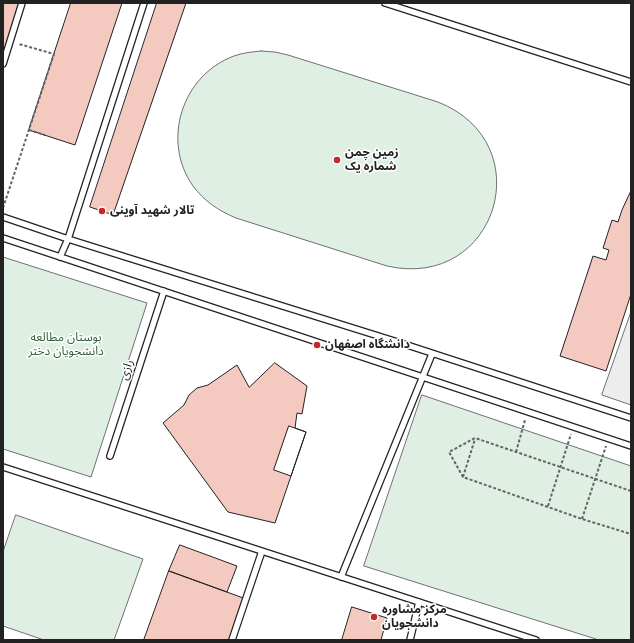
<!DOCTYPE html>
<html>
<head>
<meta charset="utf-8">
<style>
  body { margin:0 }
  #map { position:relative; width:634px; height:643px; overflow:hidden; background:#fff; font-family:Roboto,sans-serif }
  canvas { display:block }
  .frame { position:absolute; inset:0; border:4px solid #222; pointer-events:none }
</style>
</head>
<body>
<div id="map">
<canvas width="634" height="643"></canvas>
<div class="frame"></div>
</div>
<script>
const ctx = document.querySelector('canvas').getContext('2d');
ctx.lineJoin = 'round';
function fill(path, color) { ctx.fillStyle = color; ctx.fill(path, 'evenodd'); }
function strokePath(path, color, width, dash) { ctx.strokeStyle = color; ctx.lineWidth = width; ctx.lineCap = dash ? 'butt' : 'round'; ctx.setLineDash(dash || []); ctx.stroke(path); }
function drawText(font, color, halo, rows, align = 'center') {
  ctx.font = font + ' Roboto,"Noto Sans Arabic",sans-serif'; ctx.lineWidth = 3; ctx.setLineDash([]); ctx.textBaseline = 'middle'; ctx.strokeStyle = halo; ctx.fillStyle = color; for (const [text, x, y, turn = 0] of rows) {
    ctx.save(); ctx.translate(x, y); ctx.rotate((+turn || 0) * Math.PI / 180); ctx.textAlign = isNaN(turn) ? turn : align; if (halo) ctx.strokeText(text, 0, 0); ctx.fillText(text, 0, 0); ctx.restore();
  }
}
const green = new Path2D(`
  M261,51L275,52L288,55L438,102C542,143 497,291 387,266L236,218C219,211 204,201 193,186C161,141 182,75 234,56C242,53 251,52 261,51Z
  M3,257L147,303L91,477L3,449Z
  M422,395L631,466V640H599L364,566Z
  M16,515L143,559L114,640H44L3,626V552Z`);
const parking = new Path2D(`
  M631,312V405L602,395Z`);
const building = new Path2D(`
  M3,3H17L22,4L3,64Z
  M71,3H122L75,145L29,130Z
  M157,3H186L113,215L90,207Z
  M631,191V294L606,371L560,356L593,256L606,260L609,250L603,248L612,220L618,222L622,210Z
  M275,363L307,386L302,414L297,413L295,428L306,432L275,523L228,512L163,423L184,405L189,395L197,388L208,385L237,365L249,387Z
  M289,426L306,432L291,476L274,470Z
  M180,545L237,566L227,592L169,571Z
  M169,571L246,599L232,640H144Z
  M352,607L387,618L381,640H342Z`);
const path = new Path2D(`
  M29,130L45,135
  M3,208L54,54L19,44
  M516,452L525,420
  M463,477L475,439
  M631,491L475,438L449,452L463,477L582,519L631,534
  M548,506L571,434
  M582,519L606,446`);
const lane = new Path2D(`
  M385,3L631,82
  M3,64L22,3
  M3,217L68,239L404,344L631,418
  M3,238L631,446
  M60,257L68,239L144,3
  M110,456L164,291
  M3,467L536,640
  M341,577L432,354
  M232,640L262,551
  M410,640L419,602`);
const markers = [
  [337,160,4,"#c62828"],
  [102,211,4,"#c62828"],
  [317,345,4,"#c62828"],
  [374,617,4,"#c62828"]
];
const poiNames = [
  ["زمین چمن",345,153],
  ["شماره یک",345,167],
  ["تالار شهید آوینی",110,211],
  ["دانشگاه اصفهان",325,345],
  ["مرکز مشاوره",382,610],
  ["دانشجویان",382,624]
];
const parkNames = [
  ["بوستان مطالعه",66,338],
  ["دانشجویان دختر",66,352]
];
const streetNames = [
  ["رازی",127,370,-72]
];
fill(green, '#e0efe3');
strokePath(green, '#6f6f6f', 1);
fill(parking, '#ededed');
strokePath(parking, '#6f6f6f', 1);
fill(building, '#f3c9c0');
strokePath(building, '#222', 1);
strokePath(lane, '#222', 8);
strokePath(path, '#646464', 2, [3, 2]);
strokePath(lane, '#fff', 5.5);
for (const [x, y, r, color] of markers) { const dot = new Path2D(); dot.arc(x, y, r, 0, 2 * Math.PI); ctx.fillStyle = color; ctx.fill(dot); strokePath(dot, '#fff', 1.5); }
drawText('bold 12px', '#222', '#fff', poiNames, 'left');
drawText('12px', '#2f5e38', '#fff', parkNames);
drawText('12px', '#222', '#fff', streetNames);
</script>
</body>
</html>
